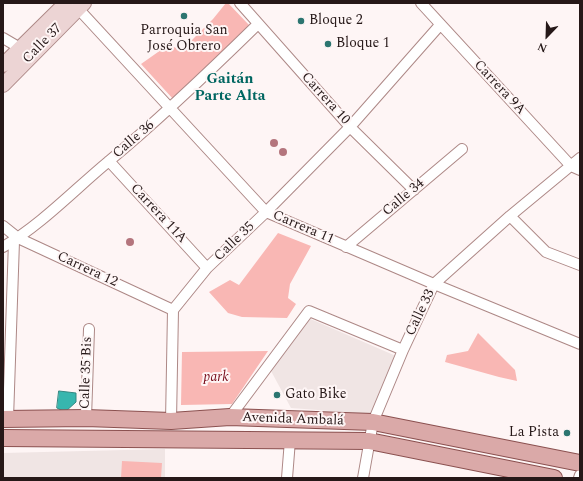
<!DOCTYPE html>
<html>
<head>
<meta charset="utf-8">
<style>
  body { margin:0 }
  #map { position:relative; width:583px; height:481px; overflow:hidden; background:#fef5f5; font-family:Spectral,serif }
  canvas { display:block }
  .frame { position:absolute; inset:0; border:4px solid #261818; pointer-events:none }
  .north { position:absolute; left:527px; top:16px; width:40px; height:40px; -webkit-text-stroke:3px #fef5f5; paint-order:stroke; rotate:203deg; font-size:11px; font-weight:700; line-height:16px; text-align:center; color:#261818 }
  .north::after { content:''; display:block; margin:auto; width:14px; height:18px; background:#261818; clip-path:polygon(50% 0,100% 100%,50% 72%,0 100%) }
</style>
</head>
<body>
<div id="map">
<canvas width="583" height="481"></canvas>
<div class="frame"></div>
<div class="north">N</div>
</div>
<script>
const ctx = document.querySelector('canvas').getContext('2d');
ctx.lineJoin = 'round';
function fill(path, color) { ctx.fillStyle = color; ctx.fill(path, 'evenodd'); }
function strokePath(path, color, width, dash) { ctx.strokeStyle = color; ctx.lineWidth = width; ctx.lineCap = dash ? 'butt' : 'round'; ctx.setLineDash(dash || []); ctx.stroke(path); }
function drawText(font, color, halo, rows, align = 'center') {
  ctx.font = font + ' Spectral,serif'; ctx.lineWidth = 4; ctx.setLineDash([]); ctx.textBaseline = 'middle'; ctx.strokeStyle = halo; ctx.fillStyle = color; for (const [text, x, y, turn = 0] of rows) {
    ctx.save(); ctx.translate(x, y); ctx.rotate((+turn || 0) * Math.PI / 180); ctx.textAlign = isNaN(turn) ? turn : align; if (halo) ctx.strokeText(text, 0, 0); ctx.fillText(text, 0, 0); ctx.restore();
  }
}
const built = new Path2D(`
  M306,317L396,356L371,414L291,408L271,371Z
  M165,449V478H3V453Z`);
const green = new Path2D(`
  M226,3H228L249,25L174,100L141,64L168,45L182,50L213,19Z
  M278,233L311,246L290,284L288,298L296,304L287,318L242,317L228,313L209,292L230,280L239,285Z
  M478,333L515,370L517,381L499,377L445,362L447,355L468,351Z
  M268,351L232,404L181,405L182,352Z
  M122,461L162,463L161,478H121Z`);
const water = new Path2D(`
  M59,391L76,393V402L65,412L57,408Z`);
const minor = new Path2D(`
  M73,3L266,212L434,284L580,344
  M240,3L350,127L414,190
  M421,3L571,166L580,170
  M3,38L20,48
  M109,161L207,268
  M510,216L546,252L580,265
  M3,226L18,238L173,310
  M3,247C42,224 74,190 109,161C161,118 210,71 258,24
  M346,247L462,149
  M230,417L309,311L403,350
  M86,418L89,329
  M8,419L14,241
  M171,421L173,310L207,268L266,212L350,127L440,25
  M287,478L290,440
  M363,478L373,422L403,350L434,284L510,216L580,158
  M579,478L580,475`);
const secondary = new Path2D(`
  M3,65L66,3
  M3,85L84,3`);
const primary = new Path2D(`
  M3,419L86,418L171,421L230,417L373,422L580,463
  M3,438L369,441L554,478`);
const trees = [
  [274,143],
  [283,152],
  [130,242]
];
const markers = [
  [184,16,4,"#2c7570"],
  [301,21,4,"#2c7570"],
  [328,44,4,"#2c7570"],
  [277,395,4,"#2c7570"],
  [567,433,4,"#2c7570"]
];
const poiNames = [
  ["Bloque 2",309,21],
  ["Parroquia San",184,31,"center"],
  ["José Obrero",184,47,"center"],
  ["Bloque 1",336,44],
  ["Gato Bike",285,395],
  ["La Pista",559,433,"right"]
];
const streetNames = [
  ["Calle 37",43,44,-46],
  ["Carrera 9A",499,88,47],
  ["Carrera 10",325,99,48],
  ["Calle 36",134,140,-41],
  ["Calle 34",404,198,-40],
  ["Carrera 11A",158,214,47],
  ["Carrera 11",303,228,23],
  ["Calle 35",235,242,-44],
  ["Carrera 12",87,270,25],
  ["Calle 33",421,313,-65],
  ["Calle 35 Bis",87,373,-88],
  ["Avenida Ambalá",293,420,2]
];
const parkNames = [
  ["park",216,378]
];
const neighbourhoodNames = [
  ["Gaitán",230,80],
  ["Parte Alta",230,97]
];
fill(built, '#f0e5e4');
fill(green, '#f9b7b4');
fill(water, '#37b6ae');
strokePath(water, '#328781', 1);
strokePath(minor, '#ad8886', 12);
strokePath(secondary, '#ad8886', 16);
strokePath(primary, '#8b5150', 18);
strokePath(minor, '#fff', 10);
strokePath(secondary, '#ecd4d4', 14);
strokePath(primary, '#daa9a8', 16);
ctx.fillStyle = '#b4757d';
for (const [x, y] of trees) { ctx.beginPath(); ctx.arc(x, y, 4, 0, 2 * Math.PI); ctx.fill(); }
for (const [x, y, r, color] of markers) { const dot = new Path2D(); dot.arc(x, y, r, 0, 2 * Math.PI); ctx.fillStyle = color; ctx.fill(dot); strokePath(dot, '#fef5f5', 1.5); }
drawText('14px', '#261818', '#fef5f5', poiNames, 'left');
drawText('14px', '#261818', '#fef5f5', streetNames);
drawText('italic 14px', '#780d1b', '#fef5f5', parkNames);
drawText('bold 15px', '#006661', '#fef5f5', neighbourhoodNames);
</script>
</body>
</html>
